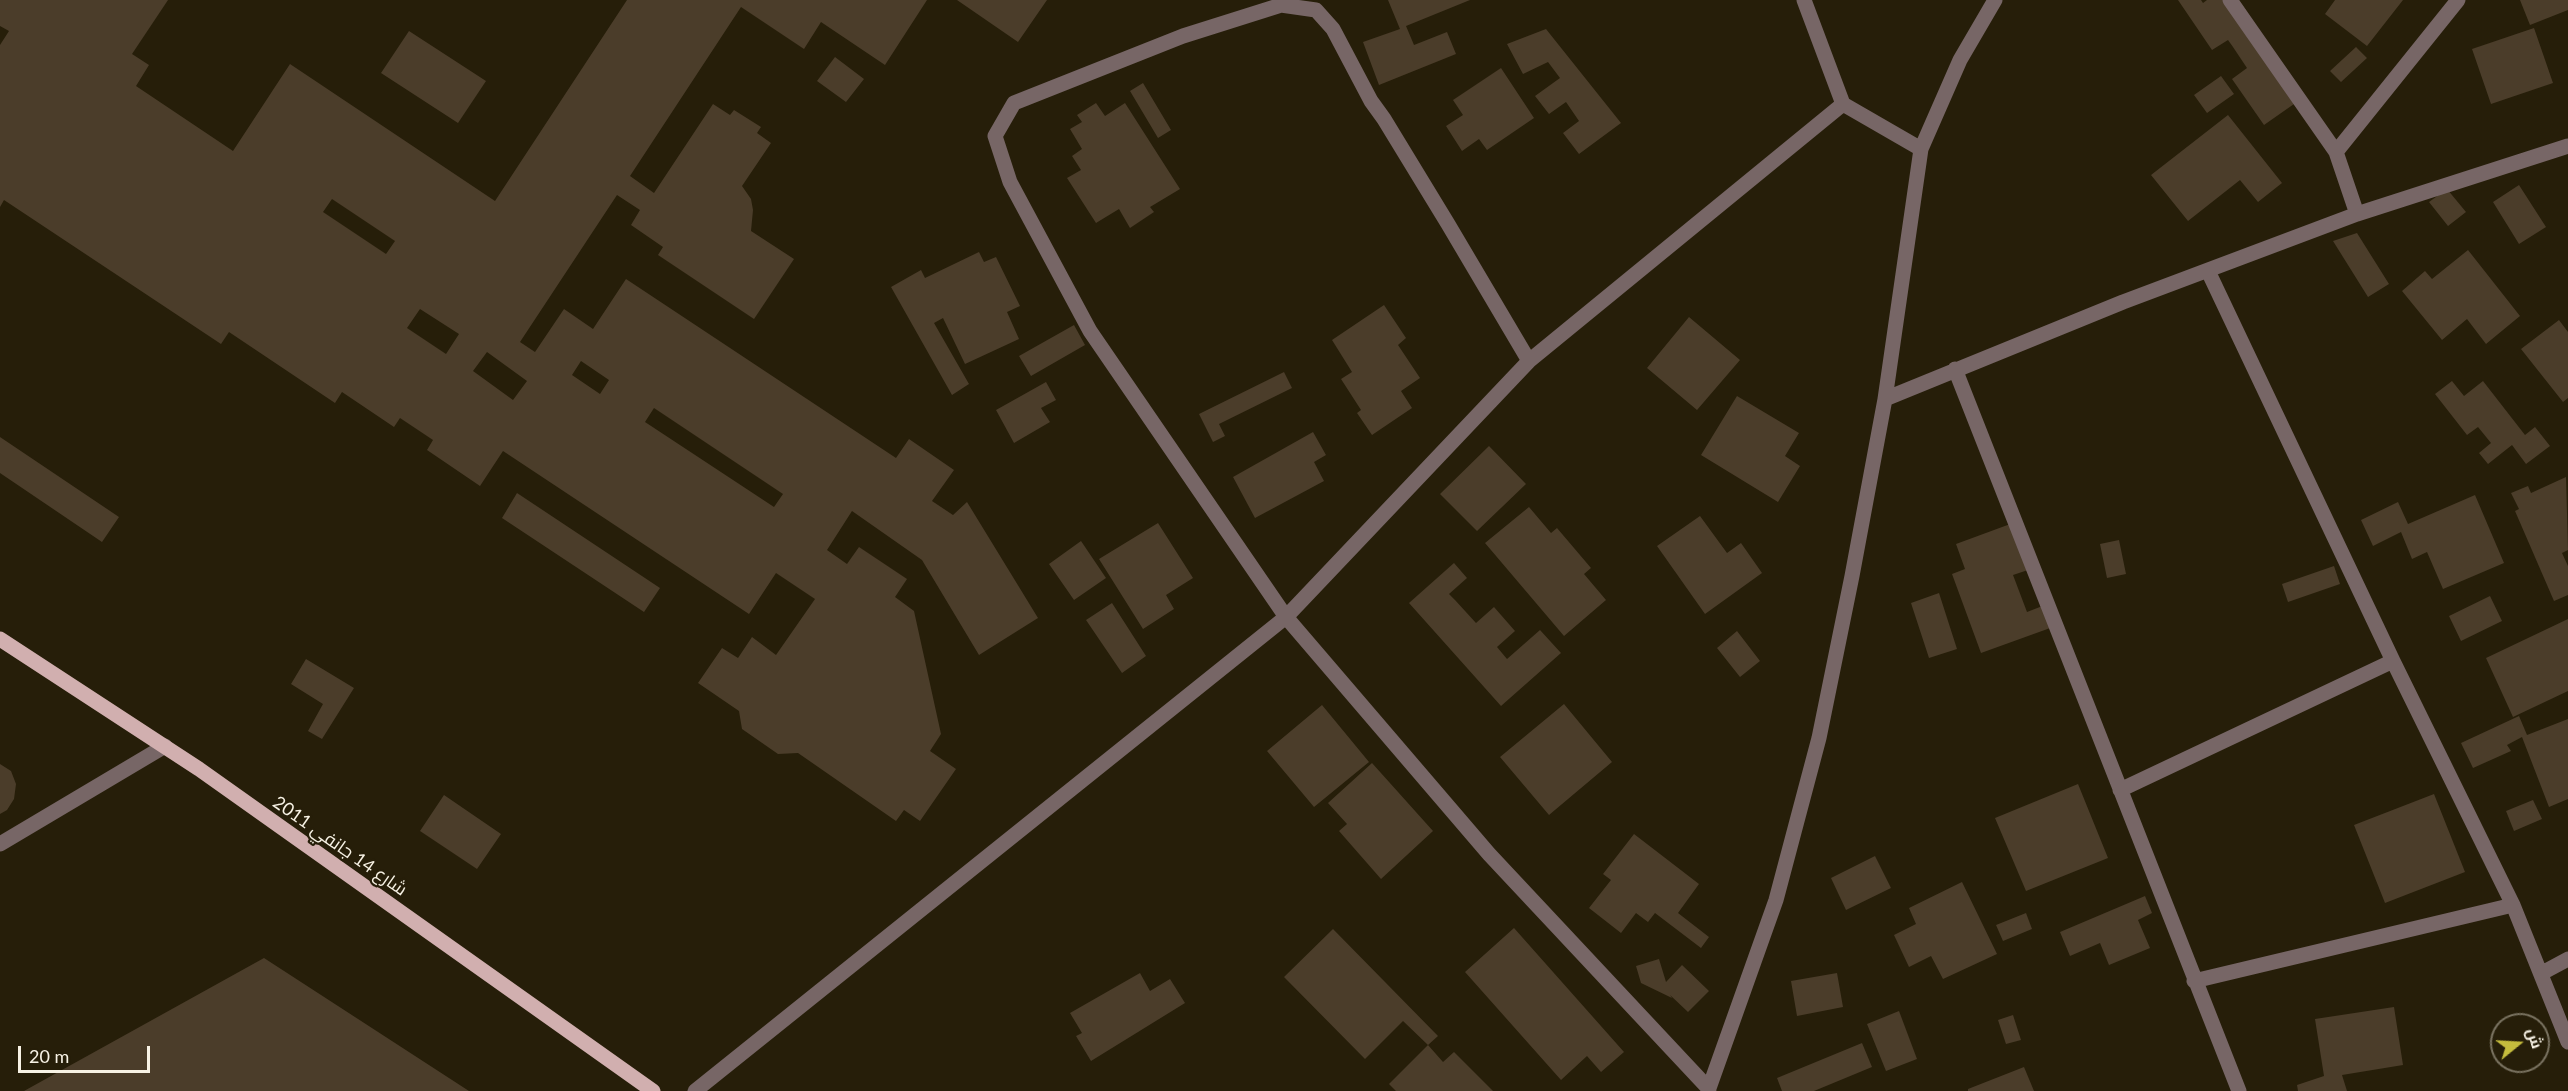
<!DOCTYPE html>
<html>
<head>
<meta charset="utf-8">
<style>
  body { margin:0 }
  #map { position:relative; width:2568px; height:1091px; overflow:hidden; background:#261e09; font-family:Lato,Cairo,sans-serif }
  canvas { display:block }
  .north { position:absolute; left:2490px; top:1013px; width:60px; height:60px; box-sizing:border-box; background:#261e09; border:2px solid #7a7361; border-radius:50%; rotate:72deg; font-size:16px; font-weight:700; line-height:24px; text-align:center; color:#f7f2e5 }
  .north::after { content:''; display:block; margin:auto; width:21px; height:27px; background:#c5bc3d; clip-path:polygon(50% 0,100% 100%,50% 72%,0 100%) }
  .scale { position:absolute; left:18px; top:1046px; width:132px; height:27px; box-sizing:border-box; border:3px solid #f7f2e5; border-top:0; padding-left:8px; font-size:18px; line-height:21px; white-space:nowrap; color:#f7f2e5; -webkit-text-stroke:4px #261e09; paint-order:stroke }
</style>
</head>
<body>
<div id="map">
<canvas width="2568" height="1091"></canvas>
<div class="north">ش</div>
<div class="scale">20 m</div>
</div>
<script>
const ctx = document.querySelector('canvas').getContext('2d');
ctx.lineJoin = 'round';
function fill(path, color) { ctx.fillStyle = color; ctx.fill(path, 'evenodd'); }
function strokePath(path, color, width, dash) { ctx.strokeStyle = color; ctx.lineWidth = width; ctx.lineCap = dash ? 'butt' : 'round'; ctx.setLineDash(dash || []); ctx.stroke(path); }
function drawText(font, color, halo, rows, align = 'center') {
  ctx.font = font + ' Lato,Cairo,sans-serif'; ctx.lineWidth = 4.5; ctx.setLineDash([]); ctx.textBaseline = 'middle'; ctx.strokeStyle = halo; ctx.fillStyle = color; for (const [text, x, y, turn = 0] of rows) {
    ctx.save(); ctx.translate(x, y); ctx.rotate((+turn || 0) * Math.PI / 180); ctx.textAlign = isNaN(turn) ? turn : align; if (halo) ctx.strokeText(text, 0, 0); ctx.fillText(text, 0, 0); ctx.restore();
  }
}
const building = new Path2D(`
  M0,0H168L132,54L149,65L136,86L233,151L290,64L495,201L627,0H927L885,65L821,22L804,49L741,7L630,176L654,193L713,104L730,115L734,110L761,127L757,133L771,143L742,186L751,199L753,210L751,231L794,259L754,319L658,255L663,247L631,225L640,210L617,195L520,342L535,352L564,309L593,329L626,279L896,458L909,439L954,470L932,501L953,515L967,502L1038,618L979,655L922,560L852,511L827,550L847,564L859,547L907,579L895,597L914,611L941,734L930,751L956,769L920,821L904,810L896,821L798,753L778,754L742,729L739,711L698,683L722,648L738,658L752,637L776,655L815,599L776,573L749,614L503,451L480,486L427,450L433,440L400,418L394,427L342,392L335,403L229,332L221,344L4,200L0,207V45L9,31L0,26ZM332,199L395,241L386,254L323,212ZM420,309L459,334L446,354L407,328ZM487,352L527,381L513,400L473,371ZM581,361L609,380L600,394L572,375ZM654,408L783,494L774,507L645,422Z
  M957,0H1047L1018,42Z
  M1388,0H1470L1406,26L1414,45L1447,32L1456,54L1379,85L1363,42L1400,29Z
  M2178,0H2201L2203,3L2207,0H2239L2304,97L2264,125L2232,79L2247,68L2233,47L2228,40L2212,50Z
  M2335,0H2403L2367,46L2325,14Z
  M2520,0H2568V10L2530,25Z
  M2534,28L2553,83L2491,104L2472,49Z
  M1546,29L1621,123L1579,154L1563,133L1579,121L1566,102L1549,114L1535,96L1560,78L1548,62L1523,74L1507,44Z
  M409,31L486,81L458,123L381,73Z
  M2356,47L2367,58L2341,82L2330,71Z
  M835,57L864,79L846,102L817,81Z
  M1501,68L1534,118L1487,150L1479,139L1462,151L1446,126L1463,115L1453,100Z
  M2221,76L2234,94L2207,113L2194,95Z
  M1143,83L1171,130L1158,138L1130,91Z
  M1096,103L1105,116L1125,103L1180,189L1150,207L1154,212L1130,228L1119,209L1096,223L1067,178L1081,170L1072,156L1082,149L1070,129L1082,122L1077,115Z
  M2228,115L2282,183L2258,202L2240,180L2188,221L2151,175Z
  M2519,185L2546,227L2519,244L2493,202Z
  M2447,189L2466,212L2448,226L2429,202Z
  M2357,233L2389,284L2368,297L2333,241Z
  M2468,250L2520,316L2486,344L2467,319L2442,340L2402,291L2425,271L2432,279Z
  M979,252L984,262L996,257L1020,306L1007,312L1019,339L965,364L943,318L934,323L969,384L952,395L891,287L921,270L925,278Z
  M1384,305L1406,338L1398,345L1420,378L1401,391L1412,408L1372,435L1357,413L1361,410L1341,379L1352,372L1332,340Z
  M1689,317L1740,360L1697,410L1647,368Z
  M2559,320L2568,332V398L2563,402L2521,349Z
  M1074,325L1085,345L1031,376L1019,356Z
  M1284,372L1292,388L1219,424L1225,436L1213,442L1199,414Z
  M2452,381L2464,396L2483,381L2525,435L2535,427L2550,446L2526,464L2512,445L2488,464L2479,453L2491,443L2478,427L2467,435L2435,394Z
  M1046,382L1056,400L1041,408L1050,422L1014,443L996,410Z
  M1737,396L1799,433L1785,456L1800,466L1778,502L1701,455Z
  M1313,432L1326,455L1314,462L1324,481L1255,518L1233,477Z
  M0,437L119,517L102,542L0,473Z
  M1489,446L1526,484L1477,531L1440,494Z
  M2566,477L2568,550L2562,553L2568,566V595L2554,601L2515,511L2519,509L2511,493L2528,486L2531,493Z
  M517,493L660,588L644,612L502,518Z
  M2475,495L2504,563L2443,589L2427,552L2412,559L2401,532L2373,546L2361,520L2398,502L2408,524Z
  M1529,507L1551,533L1557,528L1591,568L1584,574L1606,600L1564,636L1485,543Z
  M1700,516L1727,553L1741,543L1762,573L1705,614L1657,546Z
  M1158,523L1193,578L1166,595L1174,609L1143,629L1099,559Z
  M2013,523L2031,569L2013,575L2027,612L2045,605L2053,627L1981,653L1952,574L1965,569L1956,544Z
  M2119,540L2126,574L2107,578L2100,544Z
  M1081,541L1106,578L1074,600L1049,564Z
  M1454,563L1467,578L1449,594L1455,600L1476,623L1494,607L1515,631L1497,647L1507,659L1540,630L1561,653L1501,706L1409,603Z
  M2334,566L2340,584L2288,602L2282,584Z
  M1939,593L1957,649L1929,658L1911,603Z
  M2490,596L2502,621L2461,641L2449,616Z
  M1112,603L1146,656L1122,673L1086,620Z
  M2568,619V691L2513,717L2486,658Z
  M1737,631L1760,661L1740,677L1717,648Z
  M306,659L354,688L322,739L308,731L323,704L291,684Z
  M1564,704L1612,762L1549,815L1500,757Z
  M1322,705L1369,762L1314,807L1267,751Z
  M2519,716L2527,735L2568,719V799L2549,807L2522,737L2507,745L2511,751L2473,768L2461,743Z
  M1372,763L1433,831L1381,879L1339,831L1347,824L1328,803Z
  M0,764L11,771L16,784L14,799L7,810L0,814Z
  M2078,784L2108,858L2026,891L1995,818Z
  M2434,794L2465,872L2385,903L2354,825Z
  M444,795L501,834L477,869L420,831Z
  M2533,800L2542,819L2514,831L2506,811Z
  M1634,834L1699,884L1678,913L1709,937L1701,948L1655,913L1648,922L1636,913L1621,933L1589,908L1611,880L1603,874Z
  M1875,856L1891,888L1846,910L1831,878Z
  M1962,882L1997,954L1943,979L1931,956L1909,967L1894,935L1916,924L1909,908Z
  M2145,896L2152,913L2138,920L2150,948L2109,965L2100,943L2070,956L2060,932Z
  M2026,913L2032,929L2003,941L1996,925Z
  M1514,928L1624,1052L1601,1072L1587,1056L1561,1080L1465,972Z
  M1333,929L1438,1036L1428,1045L1403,1021L1365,1059L1284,977Z
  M264,958L469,1091H24Z
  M1659,959L1666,982L1682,965L1709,991L1688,1012L1670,995L1672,998L1641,983L1636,966Z
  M1140,973L1150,991L1170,979L1185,1003L1091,1061L1076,1036L1082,1033L1070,1013Z
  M1837,973L1843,1007L1797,1016L1791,981Z
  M2394,1007L2403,1065L2342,1075L2347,1091H2298L2297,1085L2324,1076L2315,1019Z
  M1899,1011L1917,1059L1886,1071L1867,1024Z
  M2013,1015L2021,1040L2006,1044L1998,1020Z
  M1862,1043L1872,1067L1814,1091H1782L1777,1078Z
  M1428,1045L1443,1062L1454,1052L1493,1091H1396L1389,1084Z
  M2024,1067L2034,1091H1968V1089Z`);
const minor = new Path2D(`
  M1804,0L1843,104L1921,149
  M2230,0L2336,152L2357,214
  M2336,152L2458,0
  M2208,271L2393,661L2513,905L2568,1042
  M1529,361L1448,224L1384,119L1371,101L1333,29L1316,10L1281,5L1183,36L1014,103L995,136L1010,182L1090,331L1286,617L1489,854L1709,1089
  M1955,369L2239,1091
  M1885,399L2123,302L2357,214L2568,146
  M2120,790L2393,661
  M0,844L165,746
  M2542,973L2568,959
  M2194,981L2513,905
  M695,1091L1286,617L1529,361L1843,104
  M1708,1091L1776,900L1819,738L1852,576L1885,399L1921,149L1960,60L1995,0`);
const major = new Path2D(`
  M0,639L199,769L653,1091`);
const streetNames = [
  ["شارع 14 جانفي 2011",340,846,35]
];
fill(building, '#4b3d2a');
strokePath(minor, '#766', 15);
strokePath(major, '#d1afaf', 15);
drawText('18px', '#f7f2e5', '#261e09', streetNames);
</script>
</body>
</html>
